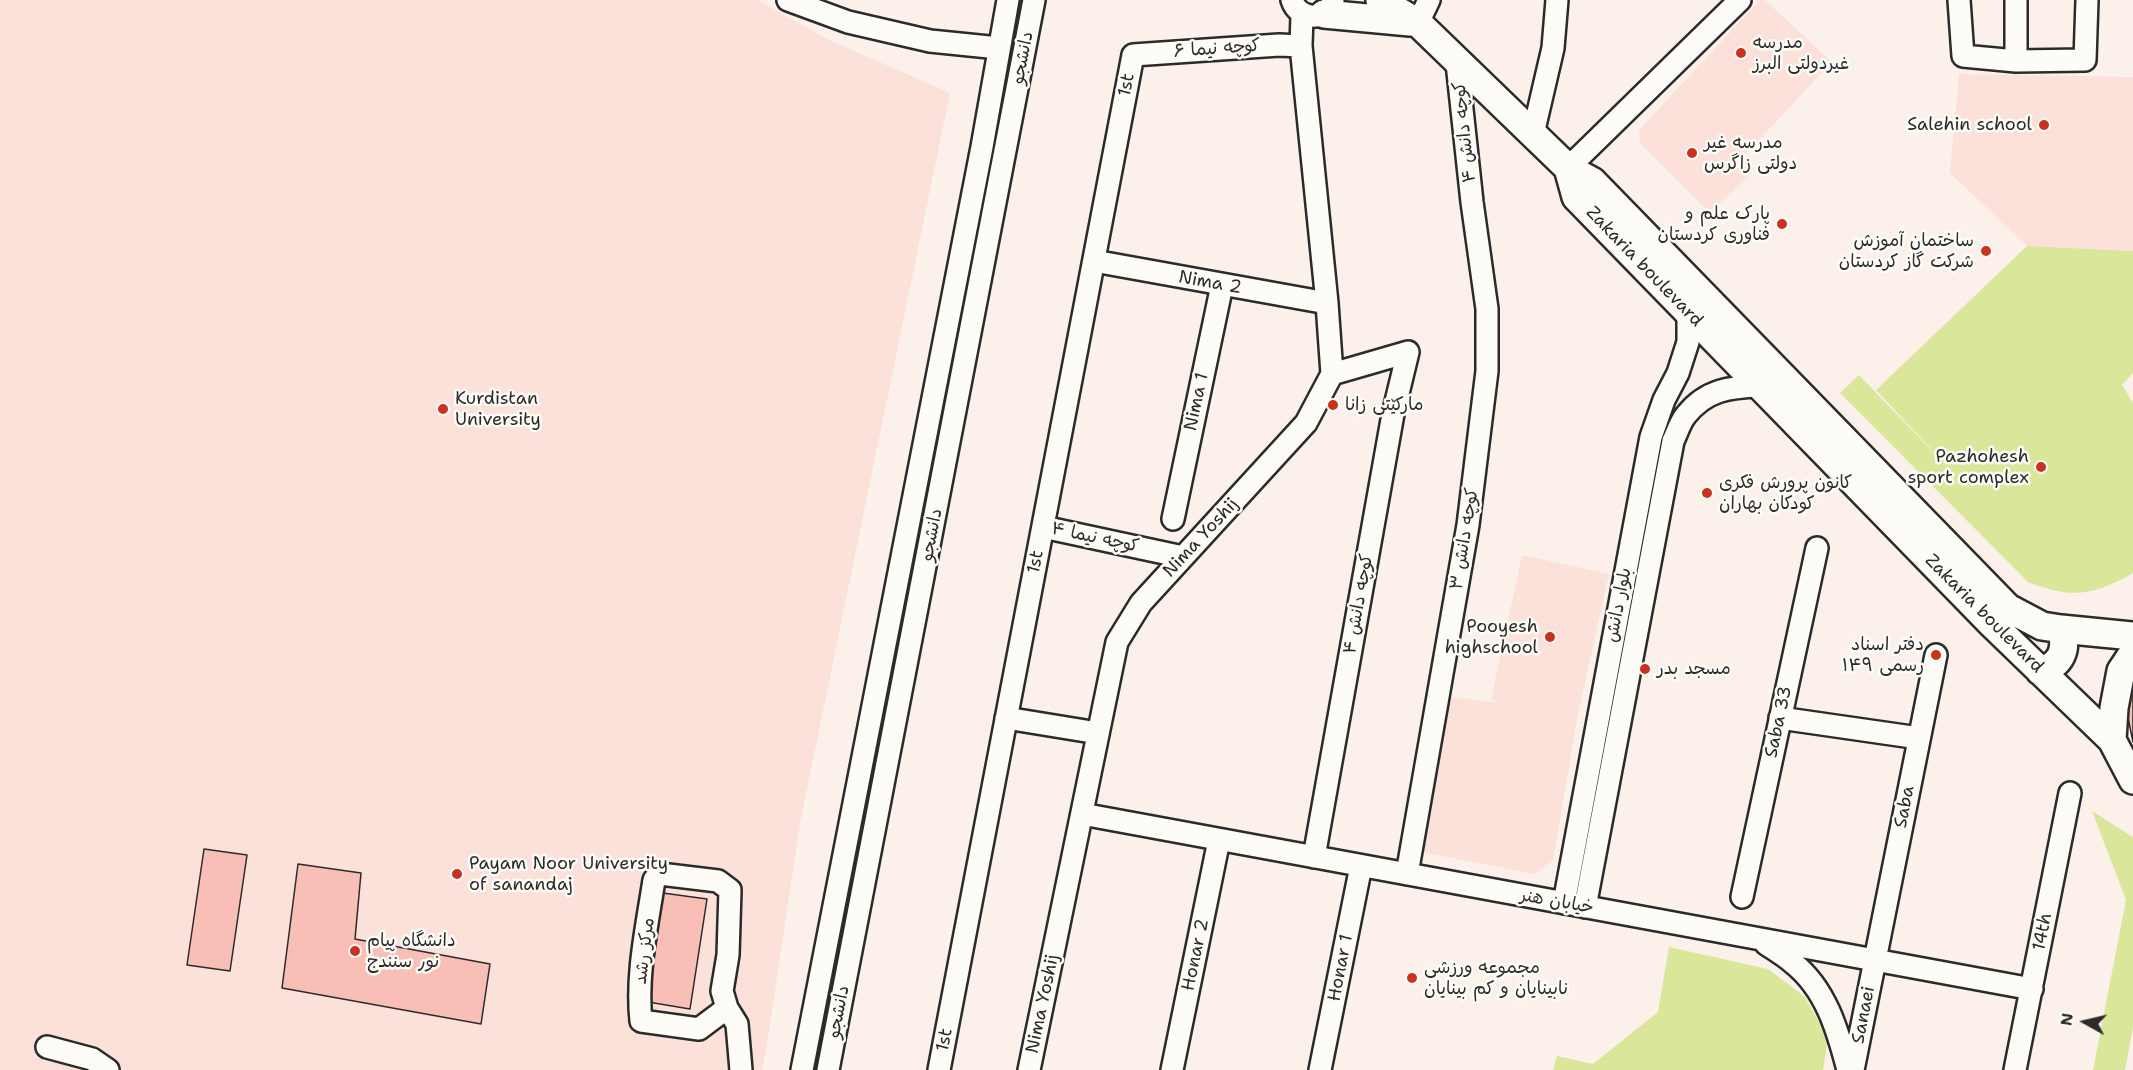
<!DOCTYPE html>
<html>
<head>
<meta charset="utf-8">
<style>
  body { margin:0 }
  #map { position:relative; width:2133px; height:1070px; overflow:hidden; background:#fcf0ea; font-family:"Shantell Sans",sans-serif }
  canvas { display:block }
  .north { position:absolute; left:2055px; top:992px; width:60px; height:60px; -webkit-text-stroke:4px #fdfcf7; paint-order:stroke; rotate:278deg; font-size:16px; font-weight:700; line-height:24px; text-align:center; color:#2b2b2b }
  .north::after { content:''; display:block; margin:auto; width:21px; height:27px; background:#2b2b2b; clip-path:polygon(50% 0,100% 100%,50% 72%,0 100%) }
</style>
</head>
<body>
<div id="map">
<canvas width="2133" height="1070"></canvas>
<div class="north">N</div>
</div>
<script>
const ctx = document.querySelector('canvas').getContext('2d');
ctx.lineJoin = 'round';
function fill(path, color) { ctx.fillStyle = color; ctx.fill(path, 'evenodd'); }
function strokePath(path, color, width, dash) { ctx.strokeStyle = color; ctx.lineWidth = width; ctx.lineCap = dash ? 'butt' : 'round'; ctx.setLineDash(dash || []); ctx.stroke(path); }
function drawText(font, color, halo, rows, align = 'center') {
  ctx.font = font + ' "Shantell Sans","Playpen Sans Arabic",sans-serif'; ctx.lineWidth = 5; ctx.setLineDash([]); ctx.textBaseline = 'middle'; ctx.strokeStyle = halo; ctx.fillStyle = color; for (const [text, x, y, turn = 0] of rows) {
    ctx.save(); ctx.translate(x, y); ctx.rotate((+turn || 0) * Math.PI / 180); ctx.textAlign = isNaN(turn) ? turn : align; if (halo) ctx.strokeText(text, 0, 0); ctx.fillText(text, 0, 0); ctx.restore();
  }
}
const built = new Path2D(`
  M0,0H758L827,39L950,93L800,823L767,1044L762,1070H0Z
  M1760,0H1765L1832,62L1740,160L1752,173L1710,213L1640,143L1639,130Z
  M1959,74L2133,77V251L2027,246L1950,173Z
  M1522,555L1609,574L1577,719L1553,860L1535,874L1421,852L1449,697L1501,703L1491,700Z`);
const green = new Path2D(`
  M2027,246L2133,251V373L2122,385L2133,403V573C2092,596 2072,599 2028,582L1840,393L1859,375L1959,479L1876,390Z
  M2092,811L2133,837V1027L2125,1070H2093L2126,900Z
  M1669,947L1768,969L1805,997L1828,1038L1823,1070H1553L1557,1056L1593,1064L1658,1012Z`);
const building = new Path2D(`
  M2133,682V742L2126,708Z
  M204,849L247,855L230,971L187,965Z
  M298,864L361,873L355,939L490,964L481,1024L282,988Z
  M663,893L707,899L690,1009L648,1002Z`);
const minor = new Path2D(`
  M788,0L848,22L930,41L999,48
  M1292,0C1298,20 1328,23 1333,0
  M1959,0L1963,56L2016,61L2085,60L2087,0
  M2016,0V61
  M1418,23L1429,0
  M1533,134L1553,48L1557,0
  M1568,168L1740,0
  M1094,261L1327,303
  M1173,519L1222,285
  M1043,527L1183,557
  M1006,718L1098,733
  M1780,718L1919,738
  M1082,814L2032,989
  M1314,857L1393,414L1408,352L1332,374
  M1407,874L1468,525L1487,371V309L1472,202L1457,63
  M1742,897L1817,548
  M1564,903L1651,437L1664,400L1678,373L1688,342V312
  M1585,907L1673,441C1677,433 1680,422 1686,415C1706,390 1729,387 1760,386
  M1766,944C1775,950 1785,956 1793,963C1826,989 1838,1031 1848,1070
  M727,1008L699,1029L641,1021C636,975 647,926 654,880L660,874L718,881L730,890L728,955L722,991L727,1008L737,1024L741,1070
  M47,1047L92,1059L108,1070
  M802,1070L982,147L1008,0
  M828,1070L1034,0
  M939,1070L1133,55L1279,45L1301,46
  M1029,1070L1117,642L1141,603L1306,423L1332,374L1327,303L1301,46L1302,15
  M1172,1070L1219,840
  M1320,1070L1361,866
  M1853,1070L1936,655
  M2015,1070L2070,793`);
const major = new Path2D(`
  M1380,0L1418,23L1568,168L1592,181L2008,608L2042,626L2061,629L2133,636
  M1324,14L1410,22
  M1568,168L1576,197L1992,624L2112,740
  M2133,653L2121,671L2114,708L2112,740L2133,780
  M2040,671C2061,665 2068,650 2061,629`);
const markers = [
  [1741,53,6,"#c8321e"],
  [2044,125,6,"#c8321e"],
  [1692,153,6,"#c8321e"],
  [1782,224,6,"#c8321e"],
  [1986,251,6,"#c8321e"],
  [1333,405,6,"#c8321e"],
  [443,409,6,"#c8321e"],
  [2041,467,6,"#c8321e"],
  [1707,493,6,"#c8321e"],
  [1550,637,6,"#c8321e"],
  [1936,655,6,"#c8321e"],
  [1645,669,6,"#c8321e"],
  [457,874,6,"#c8321e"],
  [355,951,6,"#c8321e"],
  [1412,978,6,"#c8321e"]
];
const poiNames = [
  ["مدرسه",1753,43],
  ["غیردولتی البرز",1753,64],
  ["Salehin school",2032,125,"right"],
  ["مدرسه غیر",1704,143],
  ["دولتی زاگرس",1704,164],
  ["پارک علم و",1770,214,"right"],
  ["فناوری کردستان",1770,235,"right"],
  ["ساختمان آموزش",1974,241,"right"],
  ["شرکت گاز کردستان",1974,262,"right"],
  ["Kurdistan",455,399],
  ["University",455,420],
  ["مارکێتی زانا",1345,405],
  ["Pazhohesh",2029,457,"right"],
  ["sport complex",2029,478,"right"],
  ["کانون پرورش فکری",1719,483],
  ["کودکان بهاران",1719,504],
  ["Pooyesh",1538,627,"right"],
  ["highschool",1538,648,"right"],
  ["دفتر اسناد",1924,645,"right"],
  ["رسمی ۱۴۹",1924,666,"right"],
  ["مسجد بدر",1657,669],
  ["Payam Noor University",469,864],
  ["of sanandaj",469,885],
  ["دانشگاه پیام",367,941],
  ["نور سنندج",367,962],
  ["مجموعه ورزشی",1424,968],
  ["نابینایان و کم بینایان",1424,989]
];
const streetNames = [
  ["کوچه نیما ۶",1217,49,-4],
  ["دانشجو",1023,58,-79],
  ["1st",1127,85,-79],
  ["کوچه دانش ۴",1465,132,-96],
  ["Zakaria boulevard",1644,267,46],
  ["Nima 2",1210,283,10],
  ["Nima 1",1197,402,-78],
  ["دانشجو",932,535,-79],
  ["کوچه نیما ۴",1095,538,12],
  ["Nima Yoshij",1201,538,-47],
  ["کوچه دانش ۳",1465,539,-81],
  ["1st",1036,562,-79],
  ["کوچه دانش ۴",1359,604,-80],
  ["بلوار دانش",1619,605,-79],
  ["Zakaria boulevard",1984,614,45],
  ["Saba 33",1779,722,-78],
  ["Saba",1905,807,-79],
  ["خیابان هنر",1557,902,10],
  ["14th",2043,932,-79],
  ["مرکز رشد",645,951,-83],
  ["Honar 2",1196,955,-78],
  ["Honar 1",1341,968,-79],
  ["Nima Yoshij",1043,1004,-78],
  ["دانشجو",839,1012,-79],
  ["Sanaei",1864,1015,-79],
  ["1st",945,1040,-79]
];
fill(built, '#fbe1da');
fill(green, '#dae699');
fill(building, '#f9beb6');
strokePath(building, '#2b2b2b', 1.5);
strokePath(minor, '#2b2b2b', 26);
strokePath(major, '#2b2b2b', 32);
strokePath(minor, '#fdfcf7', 21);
strokePath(major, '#fdfcf7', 27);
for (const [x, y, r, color] of markers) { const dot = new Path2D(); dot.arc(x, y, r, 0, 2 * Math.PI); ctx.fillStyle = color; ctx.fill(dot); strokePath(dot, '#fdfcf7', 2); }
drawText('18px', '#2b2b2b', '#fdfcf7', poiNames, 'left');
drawText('18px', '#2b2b2b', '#fdfcf7', streetNames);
</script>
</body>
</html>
